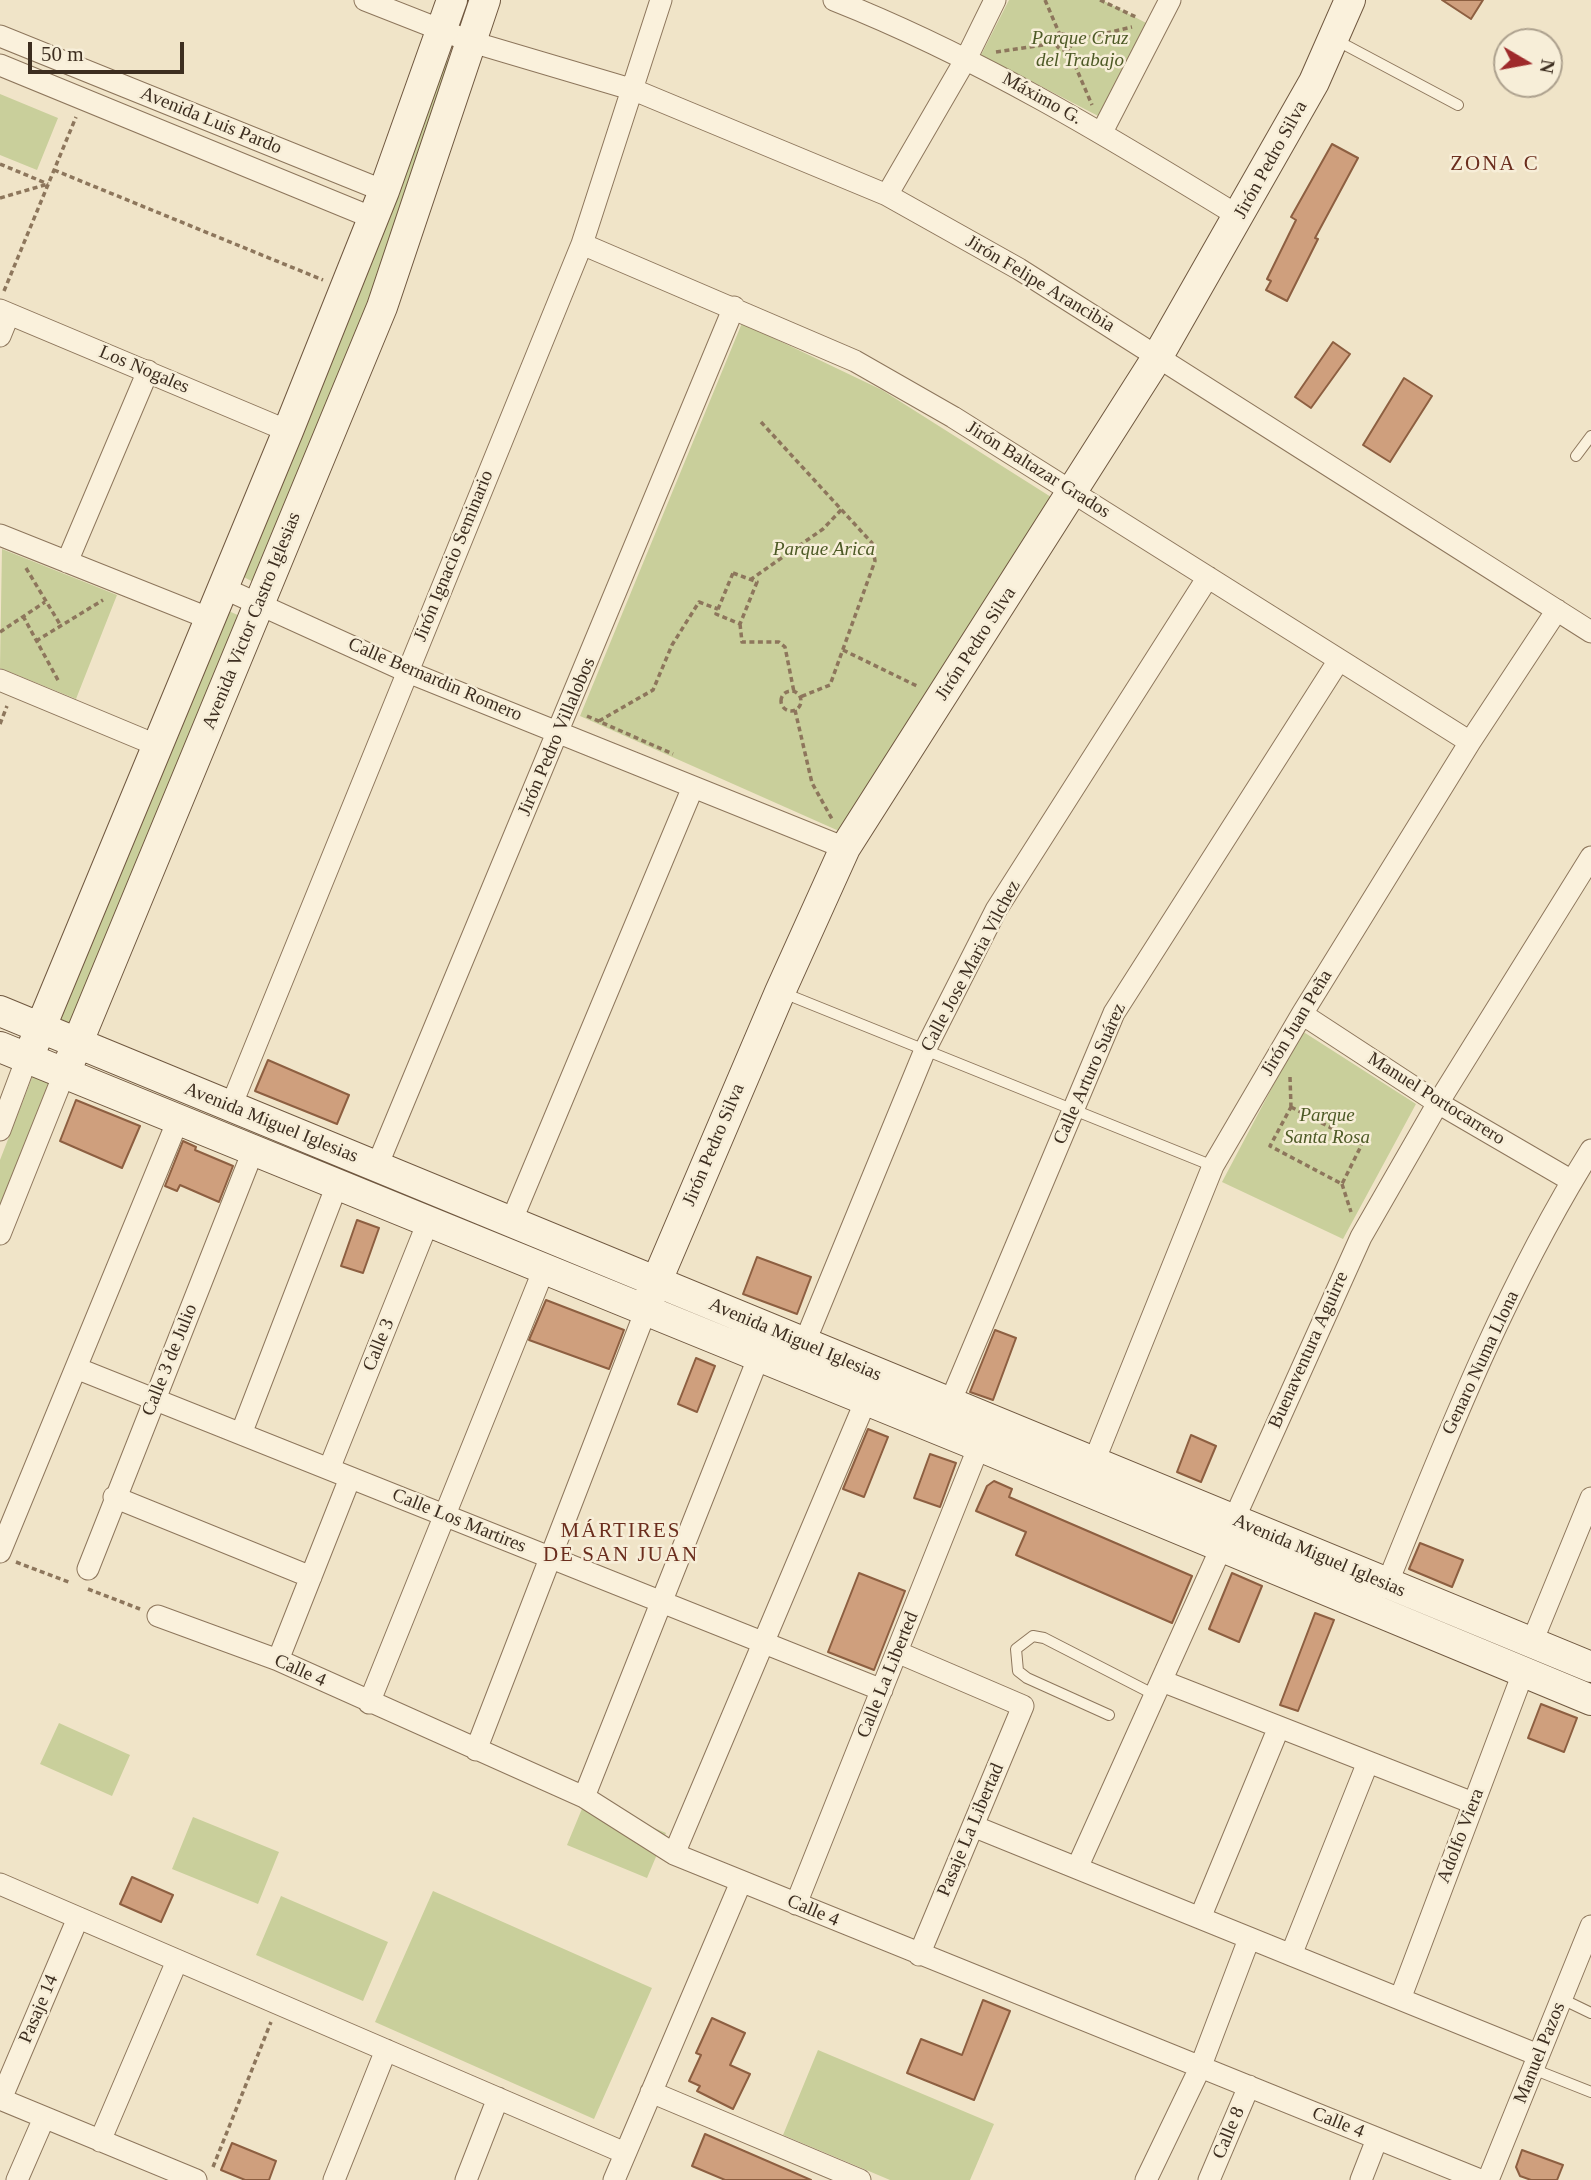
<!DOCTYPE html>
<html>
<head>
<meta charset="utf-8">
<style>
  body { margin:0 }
  #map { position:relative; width:1591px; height:2180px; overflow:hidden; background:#f0e4c8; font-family:"Times New Roman",serif }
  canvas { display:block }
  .north { position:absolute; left:1493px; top:28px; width:70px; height:70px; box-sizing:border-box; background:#f7eed8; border:2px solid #ada18e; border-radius:50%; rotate:100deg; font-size:19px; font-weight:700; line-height:28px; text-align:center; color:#3d2e20 }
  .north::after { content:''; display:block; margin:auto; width:24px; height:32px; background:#9e2a2b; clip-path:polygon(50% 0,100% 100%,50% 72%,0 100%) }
  .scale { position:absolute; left:28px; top:42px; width:156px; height:32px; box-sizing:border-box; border:4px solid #3d2e20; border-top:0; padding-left:9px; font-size:21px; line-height:24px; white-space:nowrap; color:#3d2e20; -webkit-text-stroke:5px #f7eed8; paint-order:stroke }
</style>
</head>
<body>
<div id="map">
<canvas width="1591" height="2180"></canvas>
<div class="north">N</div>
<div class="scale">50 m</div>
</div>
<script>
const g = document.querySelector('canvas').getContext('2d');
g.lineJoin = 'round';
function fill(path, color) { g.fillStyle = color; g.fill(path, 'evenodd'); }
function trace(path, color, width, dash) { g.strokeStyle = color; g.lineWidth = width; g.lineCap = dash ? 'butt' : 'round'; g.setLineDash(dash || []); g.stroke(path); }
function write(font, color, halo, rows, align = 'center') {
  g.font = font + ' "Times New Roman",serif'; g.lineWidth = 5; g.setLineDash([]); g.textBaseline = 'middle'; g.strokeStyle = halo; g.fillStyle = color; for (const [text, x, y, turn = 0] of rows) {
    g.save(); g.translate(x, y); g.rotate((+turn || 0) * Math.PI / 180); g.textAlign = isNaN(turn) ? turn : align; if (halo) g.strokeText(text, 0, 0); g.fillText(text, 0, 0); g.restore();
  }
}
const green = new Path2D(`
  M1009,0H1102L1150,25L1102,118L981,55Z
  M441,58L460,65L370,312L257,584L240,575L357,300Z
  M0,94L58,118L37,170L0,155Z
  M742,323L882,390L1051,497L839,831L580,716Z
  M2,549L117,595L76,699L0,668Z
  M222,608L242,617L75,1025L55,1017Z
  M1302,1031L1416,1104L1343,1239L1222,1182Z
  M35,1070L52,1077L0,1210V1160Z
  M59,1723L130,1755L112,1796L40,1764Z
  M586,1799L666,1833L647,1878L567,1845Z
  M193,1817L279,1852L258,1904L172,1869Z
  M433,1891L652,1988L594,2119L375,2022Z
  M281,1896L388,1942L363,2001L256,1955Z
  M818,2050L994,2124L970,2180H890L783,2135Z`);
const building = new Path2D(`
  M1442,0H1483L1471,19Z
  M1332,144L1358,158L1315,238L1318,239L1287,301L1266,290L1271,281L1267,279L1296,220L1291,217Z
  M1333,342L1350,354L1311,408L1295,397Z
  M1404,378L1432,396L1390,462L1363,445Z
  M268,1060L349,1095L337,1124L255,1091Z
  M76,1100L140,1126L122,1168L60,1141Z
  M183,1141L196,1147L195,1150L233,1166L219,1202L180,1185L177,1191L165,1186Z
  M357,1220L379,1228L363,1273L341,1266Z
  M757,1257L811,1277L797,1314L743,1294Z
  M546,1300L624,1330L609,1369L529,1340Z
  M995,1330L1016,1338L993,1400L970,1392Z
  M696,1358L715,1366L697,1412L678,1404Z
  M868,1429L888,1437L864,1497L843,1489Z
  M1191,1435L1216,1446L1201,1482L1177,1472Z
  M930,1454L956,1463L940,1507L914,1498Z
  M994,1481L1012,1489L1009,1497L1192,1576L1172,1623L1016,1555L1026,1532L976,1511L987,1486Z
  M1420,1543L1463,1560L1452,1587L1409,1569Z
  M859,1573L905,1591L874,1670L828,1652Z
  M1232,1573L1262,1586L1239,1642L1209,1629Z
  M1315,1613L1334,1620L1298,1711L1280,1705Z
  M1541,1704L1577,1718L1564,1752L1528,1738Z
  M132,1877L173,1895L161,1922L120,1904Z
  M983,2000L1010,2011L974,2100L907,2073L921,2039L962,2055Z
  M712,2018L745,2033L730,2065L750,2074L733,2109L697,2091L700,2086L689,2081L701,2055L696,2053Z
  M705,2134L811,2180H725L692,2166Z
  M232,2143L276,2161L269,2180H245L221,2170Z
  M1522,2150L1563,2165L1557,2180H1531L1520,2176L1516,2167Z`);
const path = new Path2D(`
  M1045,0L1060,35
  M1100,0L1138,18
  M1056 42a8 8 0 1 1 16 0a8 8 0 1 1-16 0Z
  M1073,41L1132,27
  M1068,49L1092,105
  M996,52L1056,43
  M0,164L48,184
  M54,170L323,280
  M0,198L48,184
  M4,291L76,117
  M761,422L872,543L875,561L830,685L800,697
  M26,568L61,626
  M733,573L757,582L740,624L716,614Z
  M750,580L823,529L842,509
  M23,616L59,682
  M740,624L742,642H779L785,647L794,692
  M0,632L45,602
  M36,641L103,600
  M843,650L919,687
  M781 701a10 10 0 1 1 20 0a10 10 0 1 1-20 0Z
  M795,710L812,783L832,819
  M587,716L673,754
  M599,721L653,690L672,645L699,602L718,609
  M0,724L7,706
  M1290,1077L1291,1107
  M1291,1107L1362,1144L1342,1184L1270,1146Z
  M1342,1184L1351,1212
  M16,1562L71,1583
  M88,1589L140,1609
  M213,2167L271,2022`);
const lane = new Path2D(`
  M1334,39L1458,105
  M1576,456L1591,436
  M781,992L1213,1166
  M1109,1715L1027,1678L1018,1671L1016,1649L1033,1636L1044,1638L1155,1695
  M1562,1999L1591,2013
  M1533,2069L1591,2092`);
const street = new Path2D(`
  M365,0L472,42L634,90L887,195L1019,269L1591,632
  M834,0C978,57 1108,136 1240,217
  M0,36L384,191
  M0,65L373,218
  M1102,132L1170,0
  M887,195L967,57L995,0
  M582,244L855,361L953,417L1470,742
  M0,310L288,431
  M0,336L9,314
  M0,535L208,618
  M67,562L148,371
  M221,587L408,672L845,848
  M0,680L156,745
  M1302,1014L1438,1103L1572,1181
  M231,1106L582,244L661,0
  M0,1130L27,1058
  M377,1166L734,307
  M511,1222L693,787
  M0,1234L64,1074
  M804,1344L925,1050L996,910L1208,577
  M76,1368L882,1690
  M949,1405L1114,1013L1339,660
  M241,1434L337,1185
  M1093,1464L1213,1166L1302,1014L1470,742L1557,610
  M329,1469L428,1222
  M114,1497L311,1577
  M0,1552L178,1120
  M88,1569L253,1151
  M1387,1584C1447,1436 1506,1286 1591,1150
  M158,1616L278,1660L584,1797L674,1854L1480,2180
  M1532,1642L1591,1498
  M897,1652L1023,1706L919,1955
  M278,1660L350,1478
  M1162,1681L1473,1803
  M369,1703L544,1269
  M476,1750L646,1310
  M584,1797L759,1356
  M973,1826L1538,2055
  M674,1854L866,1400
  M1077,1868L1361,1237L1438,1103L1591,857
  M0,1884L625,2153
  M796,1904L979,1446
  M1200,1918L1279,1727
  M1291,1955L1368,1762
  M1400,1999L1523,1673
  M651,2092L860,2180
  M0,2099L196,2180
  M1,2099L78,1918
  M100,2141L177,1961
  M17,2180L44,2118
  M334,2180L386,2050
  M466,2180L498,2098
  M614,2180L741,1882
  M1146,2180L1200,2068L1249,1939
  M1209,2180L1249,2086
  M1361,2180L1377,2139
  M1488,2180L1591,1926`);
const secondary = new Path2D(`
  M0,1011L1591,1667
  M33,1046L288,431L384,191L452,0
  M0,1047L979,1446L1591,1700
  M70,1061L382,307L485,0
  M649,1299L780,992L845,848L1158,356L1314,82L1350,0`);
const parkNames = [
  ["Parque Cruz",1080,39],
  ["del Trabajo",1080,61],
  ["Parque Arica",824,550],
  ["Parque",1327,1116],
  ["Santa Rosa",1327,1138]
];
const streetNames = [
  ["Máximo G.",1042,99,29],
  ["Avenida Luis Pardo",211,121,22],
  ["Jirón Pedro Silva",1271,160,-61],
  ["Jirón Felipe Arancibia",1040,284,31],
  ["Los Nogales",144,370,23],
  ["Jirón Baltazar Grados",1038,470,32],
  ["Jirón Ignacio Seminario",454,556,-68],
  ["Avenida Victor Castro Iglesias",252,621,-68],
  ["Jirón Pedro Silva",976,644,-57],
  ["Calle Bernardin Romero",435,680,23],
  ["Jirón Pedro Villalobos",557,737,-67],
  ["Calle Jose Maria Vilchez",971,966,-62],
  ["Jirón Juan Peña",1297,1023,-59],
  ["Calle Arturo Suárez",1090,1074,-66],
  ["Manuel Portocarrero",1436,1099,32],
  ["Avenida Miguel Iglesias",271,1123,22],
  ["Jirón Pedro Silva",714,1145,-67],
  ["Avenida Miguel Iglesias",795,1340,23],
  ["Calle 3",379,1345,-68],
  ["Buenaventura Aguirre",1309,1350,-66],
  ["Calle 3 de Julio",170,1360,-68],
  ["Genaro Numa Llona",1481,1363,-65],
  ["Calle Los Martires",459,1521,22],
  ["Avenida Miguel Iglesias",1319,1556,23],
  ["Calle 4",300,1671,24],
  ["Calle La Liberted",888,1675,-68],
  ["Pasaje La Libertad",971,1830,-67],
  ["Adolfo Viera",1461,1836,-69],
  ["Calle 4",813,1911,23],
  ["Pasaje 14",39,2009,-67],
  ["Manuel Pazos",1540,2053,-68],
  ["Calle 4",1338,2123,22],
  ["Calle 8",1229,2133,-67]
];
const neighbourhoodNames = [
  ["ZONA C",1495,164],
  ["MÁRTIRES",621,1531],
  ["DE SAN JUAN",621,1555]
];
fill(green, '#c9cf9b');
fill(building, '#cf9f7d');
trace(building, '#8d5f41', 2);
trace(lane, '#8d765c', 12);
trace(street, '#8d765c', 23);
trace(secondary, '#6f573f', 32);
trace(path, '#8d765c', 3.5, [5, 3.5]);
trace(lane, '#faf1dc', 10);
trace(street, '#faf1dc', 21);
trace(secondary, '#faf1dc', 30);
write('italic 19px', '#4d5a26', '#f7eed8', parkNames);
write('19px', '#3d2e20', '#f7eed8', streetNames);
g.letterSpacing = '2px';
write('21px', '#6b2e1e', '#f7eed8', neighbourhoodNames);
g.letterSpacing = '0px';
</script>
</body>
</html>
